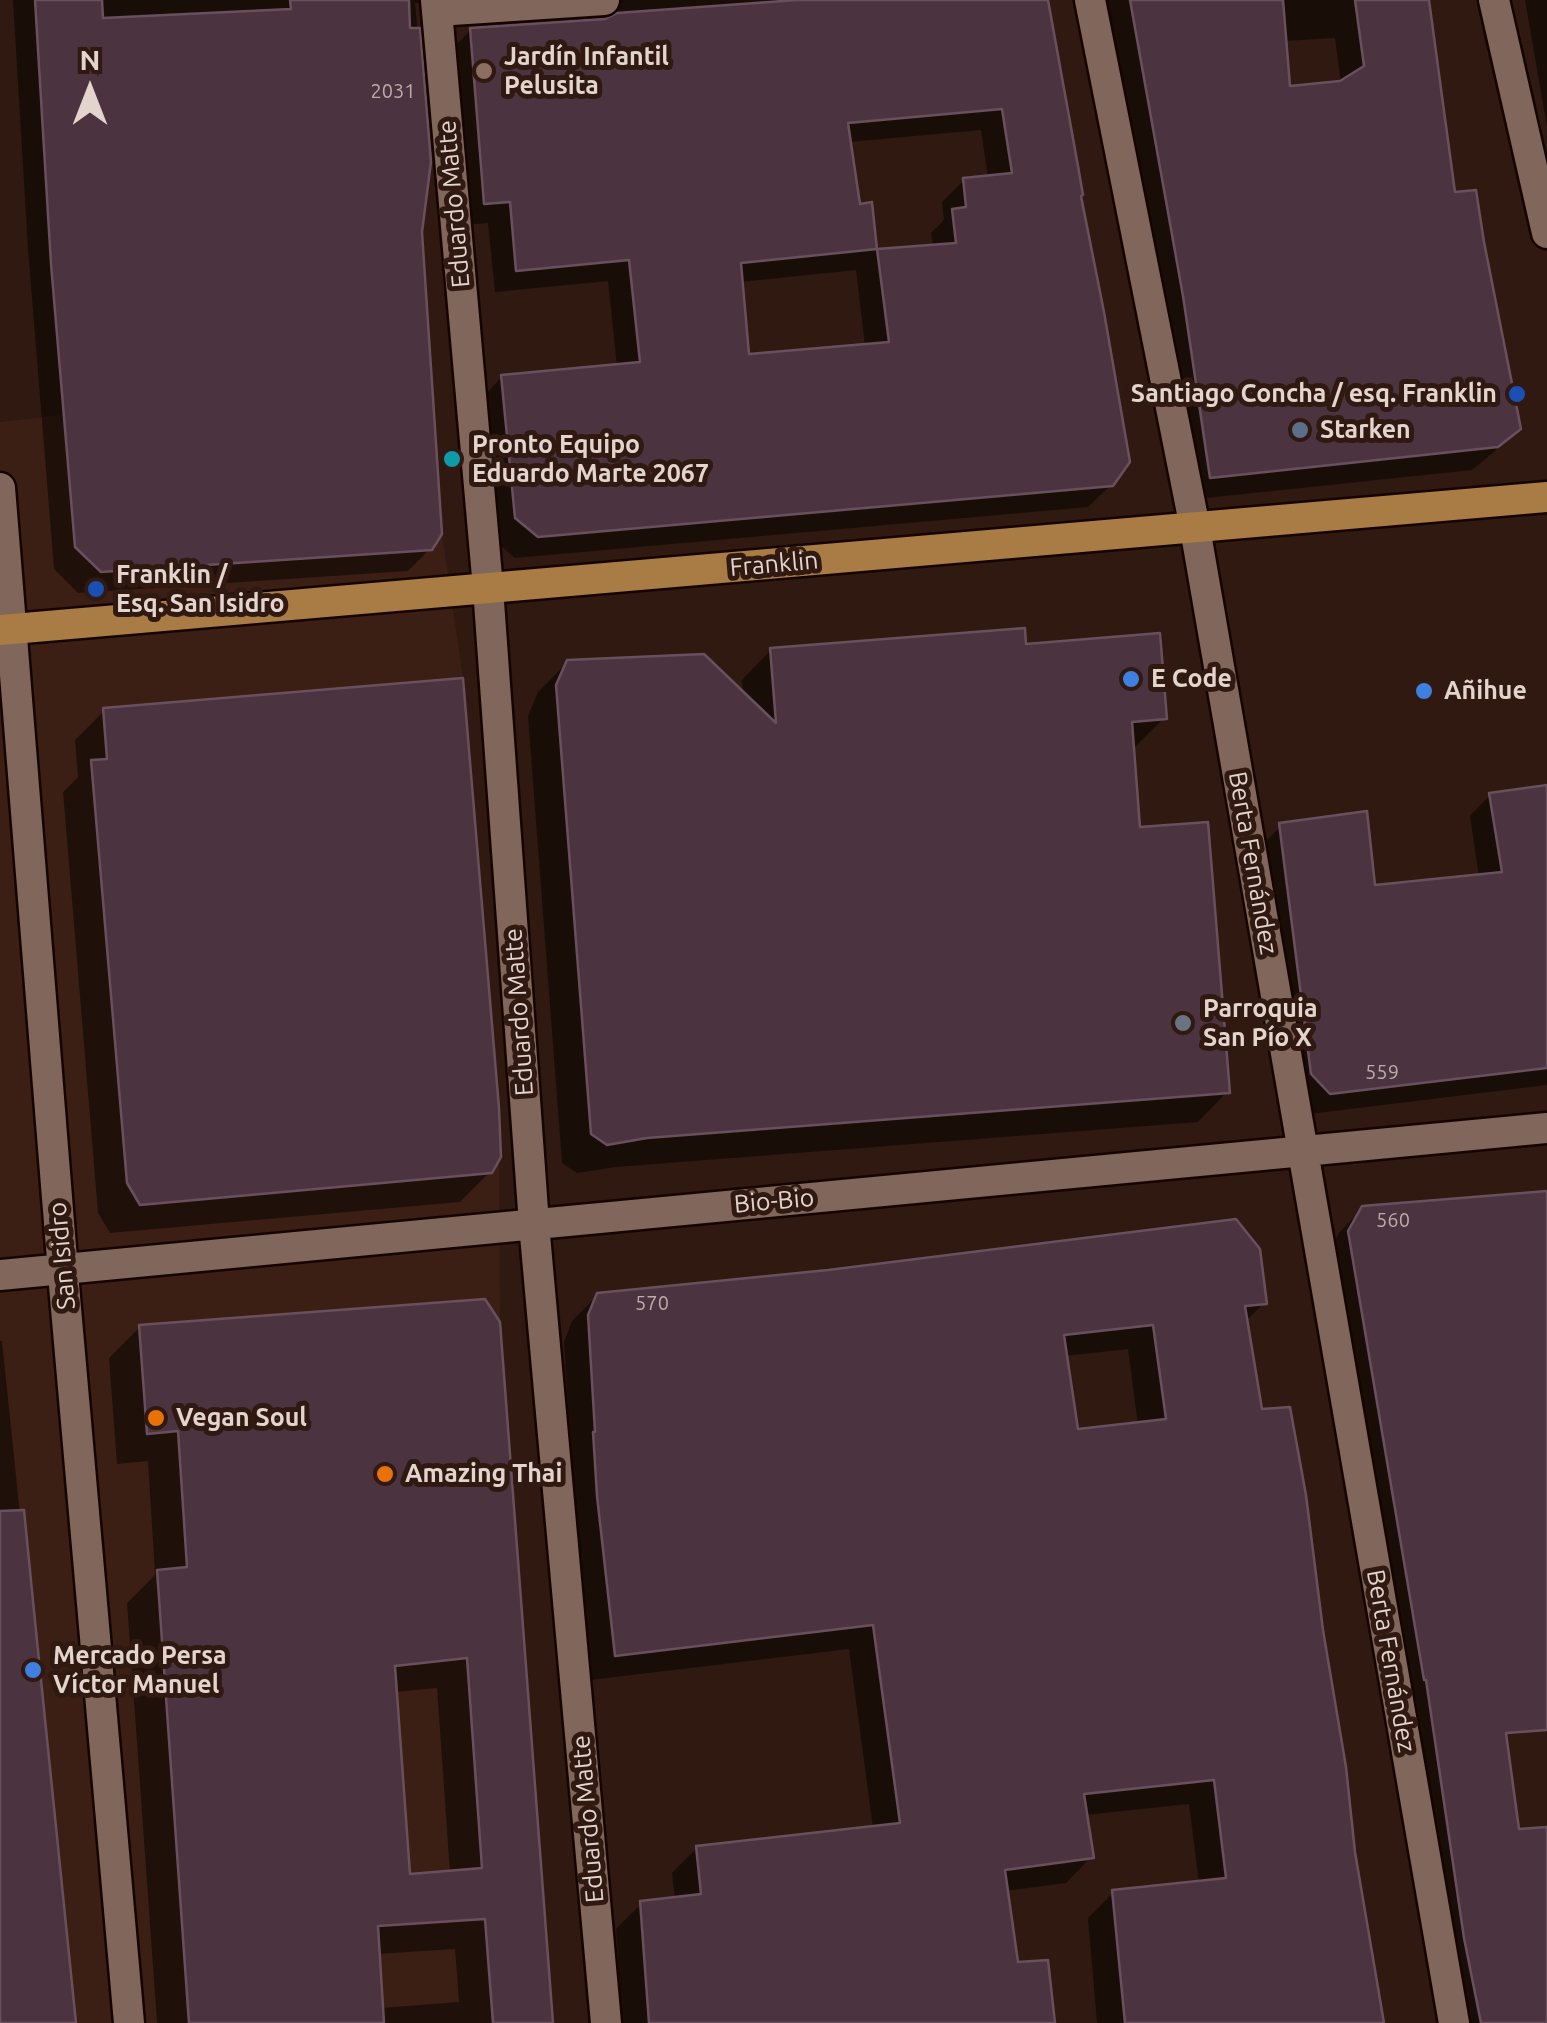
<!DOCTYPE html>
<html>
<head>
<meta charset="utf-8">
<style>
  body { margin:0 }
  #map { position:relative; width:1547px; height:2023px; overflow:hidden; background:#2f1910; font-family:Ubuntu,sans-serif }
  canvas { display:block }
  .north { position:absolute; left:40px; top:40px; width:100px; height:100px; -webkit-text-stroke:8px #2f1910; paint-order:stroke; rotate:0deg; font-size:28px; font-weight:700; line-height:40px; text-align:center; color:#e3d4cd }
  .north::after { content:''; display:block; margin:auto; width:35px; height:45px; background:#e3d4cd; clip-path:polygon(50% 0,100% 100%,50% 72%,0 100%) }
</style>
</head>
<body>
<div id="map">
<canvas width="1547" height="2023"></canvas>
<div class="north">N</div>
</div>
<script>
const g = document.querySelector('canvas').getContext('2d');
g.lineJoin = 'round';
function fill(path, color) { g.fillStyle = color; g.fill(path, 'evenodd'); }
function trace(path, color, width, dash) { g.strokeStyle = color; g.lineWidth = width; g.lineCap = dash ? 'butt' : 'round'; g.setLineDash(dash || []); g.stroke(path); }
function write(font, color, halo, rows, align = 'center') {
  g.font = font + ' Ubuntu,sans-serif'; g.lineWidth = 10; g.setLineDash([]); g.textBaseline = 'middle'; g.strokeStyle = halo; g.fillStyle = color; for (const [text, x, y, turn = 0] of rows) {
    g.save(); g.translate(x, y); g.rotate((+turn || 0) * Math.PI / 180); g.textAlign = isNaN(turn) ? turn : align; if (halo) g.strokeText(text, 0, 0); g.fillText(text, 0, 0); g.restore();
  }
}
const built = new Path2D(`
  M430,375L442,534L463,678L499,1114L500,1322L553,2023H0V422L62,415V396Z`);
const shadow = new Path2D(`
  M13,0H1045L1111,485L1088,507L515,558L494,540L480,399L502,377L617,367L608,281L495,292L488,223L463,225L449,52L471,30L601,21L599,13L415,3L429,161L419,232L430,549L408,571L78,593L54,569L28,249ZM981,130L988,178L964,180L942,202L944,220L931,233L933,247L875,251L870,205L858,207L849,142ZM856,270L865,346L747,357L740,282Z
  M1103,0H1426L1452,194L1518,428L1494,452L1472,470L1187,500ZM1335,38L1341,84L1288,89L1284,41Z
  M1525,0H1547V127Z
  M1024,647L1164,718L1135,747L1131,748L1138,830L1227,1092L1198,1122L616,1167L577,1173L562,1163L528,716L538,692L568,662L743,695L742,680L771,650Z
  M104,711L490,1172L460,1202L110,1233L98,1213L63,792L78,777L75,740Z
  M1547,787V1085L1309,1114L1260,847L1281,826L1373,887L1479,877L1470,816L1490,795Z
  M1547,1193V1688L1496,1693L1516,1832L1547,1829V2023H1453L1326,1257L1339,1233L1363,1208Z
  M598,1295L1264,1303L1245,1322L1260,1412L1363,1922L1382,2023H1097L1088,1918L1113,1893L1199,1883L1189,1804L1085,1815L1091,1857L1066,1883L1005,1891L1016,1965L1051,2023H622L616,1929L642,1903L675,1900L672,1873L697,1848L873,1828L849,1649L590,1680L570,1490L568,1460L571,1457L564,1342L572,1321ZM1128,1349L1138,1425L1076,1431L1064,1356Z
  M484,1301L550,2023H157L127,1603L155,1575L148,1461L117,1464L109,1358L140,1327ZM437,1688L450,1873L407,1876L395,1692ZM455,1949L459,2002L381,2008L377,1954Z
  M0,1341H2L73,2023H0Z`);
const building = new Path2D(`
  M35,0H102L103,18L291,9L290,0H409L410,28H420L431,162L422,232L442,534L432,550L101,572L75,547L51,264Z
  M797,0H1048L1078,166L1083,195L1081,196L1104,312L1130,462L1113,486L538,537L515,518L501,375L640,362L629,260L516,271L510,202L484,204L470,28L605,19L617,13ZM1002,109L1012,173L963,178L966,207L952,209L956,243L877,249L872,202L860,204L848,123ZM877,249L889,342L749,354L741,263Z
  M1130,0H1283L1290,86L1340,81L1364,66L1355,0H1429L1455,192L1476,190L1484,242L1521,429L1498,447L1210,478L1183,296Z
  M1025,628L1026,644L1160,633L1167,719L1132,722L1140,827L1208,822L1230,1093L647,1138L607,1145L591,1134L556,685L567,660L704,654L776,723L770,648Z
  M463,678L499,1108L501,1157L492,1173L140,1205L127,1183L91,760L107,759L103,708Z
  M1547,785V1068L1330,1094L1311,1074L1279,823L1367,811L1375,885L1502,872L1489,793Z
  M1547,1191V1730L1506,1733L1519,1829L1547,1827V2023H1481L1464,1938L1426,1680H1424L1348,1231L1362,1206Z
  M1236,1219L1260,1249L1267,1304L1245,1306L1262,1409L1290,1407L1306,1495L1323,1630L1346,1767L1355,1852L1384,2023H1125L1112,1890L1226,1878L1214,1780L1084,1794L1094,1858L1005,1870L1018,1962L1048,1960L1055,2023H649L640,1901L701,1894L696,1846L900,1823L873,1625L615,1656L597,1496L593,1432H595L588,1315L597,1293L828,1270ZM1153,1325L1166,1419L1078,1429L1064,1335Z
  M485,1299L500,1322L553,2023H493L485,1919L378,1926L384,2023H189L157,1570L187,1567L178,1431L147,1434L139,1325ZM467,1658L482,1868L410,1874L395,1666Z
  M24,1510L35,1621L76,2023H0V1511Z`);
const minor = new Path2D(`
  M436,0L488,588L534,1224L606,2023
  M1090,0L1195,528L1454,2023
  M1494,0L1547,233
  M437,11L604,0
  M0,488L65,1297L129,2023
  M0,1275L1547,1128`);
const major = new Path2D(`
  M0,630L1547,497`);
const markers = [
  [484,71,10,"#8d6e63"],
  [1517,394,10,"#1a4fb4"],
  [1300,430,10,"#5c6f8a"],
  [452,459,10,"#0f9aa8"],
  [96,589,10,"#1a4fb4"],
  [1131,679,10,"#3f7fe0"],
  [1424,691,10,"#3f7fe0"],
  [1183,1023,10,"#6b7280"],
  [156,1418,10,"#e8710a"],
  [385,1474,10,"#e8710a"],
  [33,1670,10,"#3f7fe0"]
];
const numberNames = [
  ["2031",393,91],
  ["559",1382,1072],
  ["560",1393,1220],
  ["570",652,1303]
];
const poiNames = [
  ["Jardín Infantil",504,57],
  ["Pelusita",504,86],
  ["Santiago Concha / esq. Franklin",1497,394,"right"],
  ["Starken",1320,430],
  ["Pronto Equipo",472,445],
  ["Eduardo Marte 2067",472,474],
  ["Franklin /",116,575],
  ["Esq. San Isidro",116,604],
  ["E Code",1151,679],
  ["Añihue",1444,691],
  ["Parroquia",1203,1009],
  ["San Pío X",1203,1038],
  ["Vegan Soul",176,1418],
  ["Amazing Thai",405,1474],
  ["Mercado Persa",53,1656],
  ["Víctor Manuel",53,1685]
];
const streetNames = [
  ["Eduardo Matte",454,204,-95],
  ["Franklin",774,564,-5],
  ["Berta Fernández",1253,863,80],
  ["Eduardo Matte",519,1012,-94],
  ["Bio-Bio",774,1201,-5],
  ["San Isidro",62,1256,-95],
  ["Berta Fernández",1391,1661,80],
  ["Eduardo Matte",588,1819,-95]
];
fill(built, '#3c1f14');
fill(shadow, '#0007');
fill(building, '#4b333f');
trace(building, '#69505c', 2.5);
trace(minor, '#160400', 35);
trace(major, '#160400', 35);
trace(minor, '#81665b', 30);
trace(major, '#a97c45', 30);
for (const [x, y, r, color] of markers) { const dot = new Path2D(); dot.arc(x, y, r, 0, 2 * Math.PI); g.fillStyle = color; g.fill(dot); trace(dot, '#2f1910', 4); }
write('20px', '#bdacaa', null, numberNames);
write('bold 25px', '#e3d4cd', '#2f1910', poiNames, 'left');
write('25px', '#e3d4cd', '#2f1910', streetNames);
</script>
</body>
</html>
